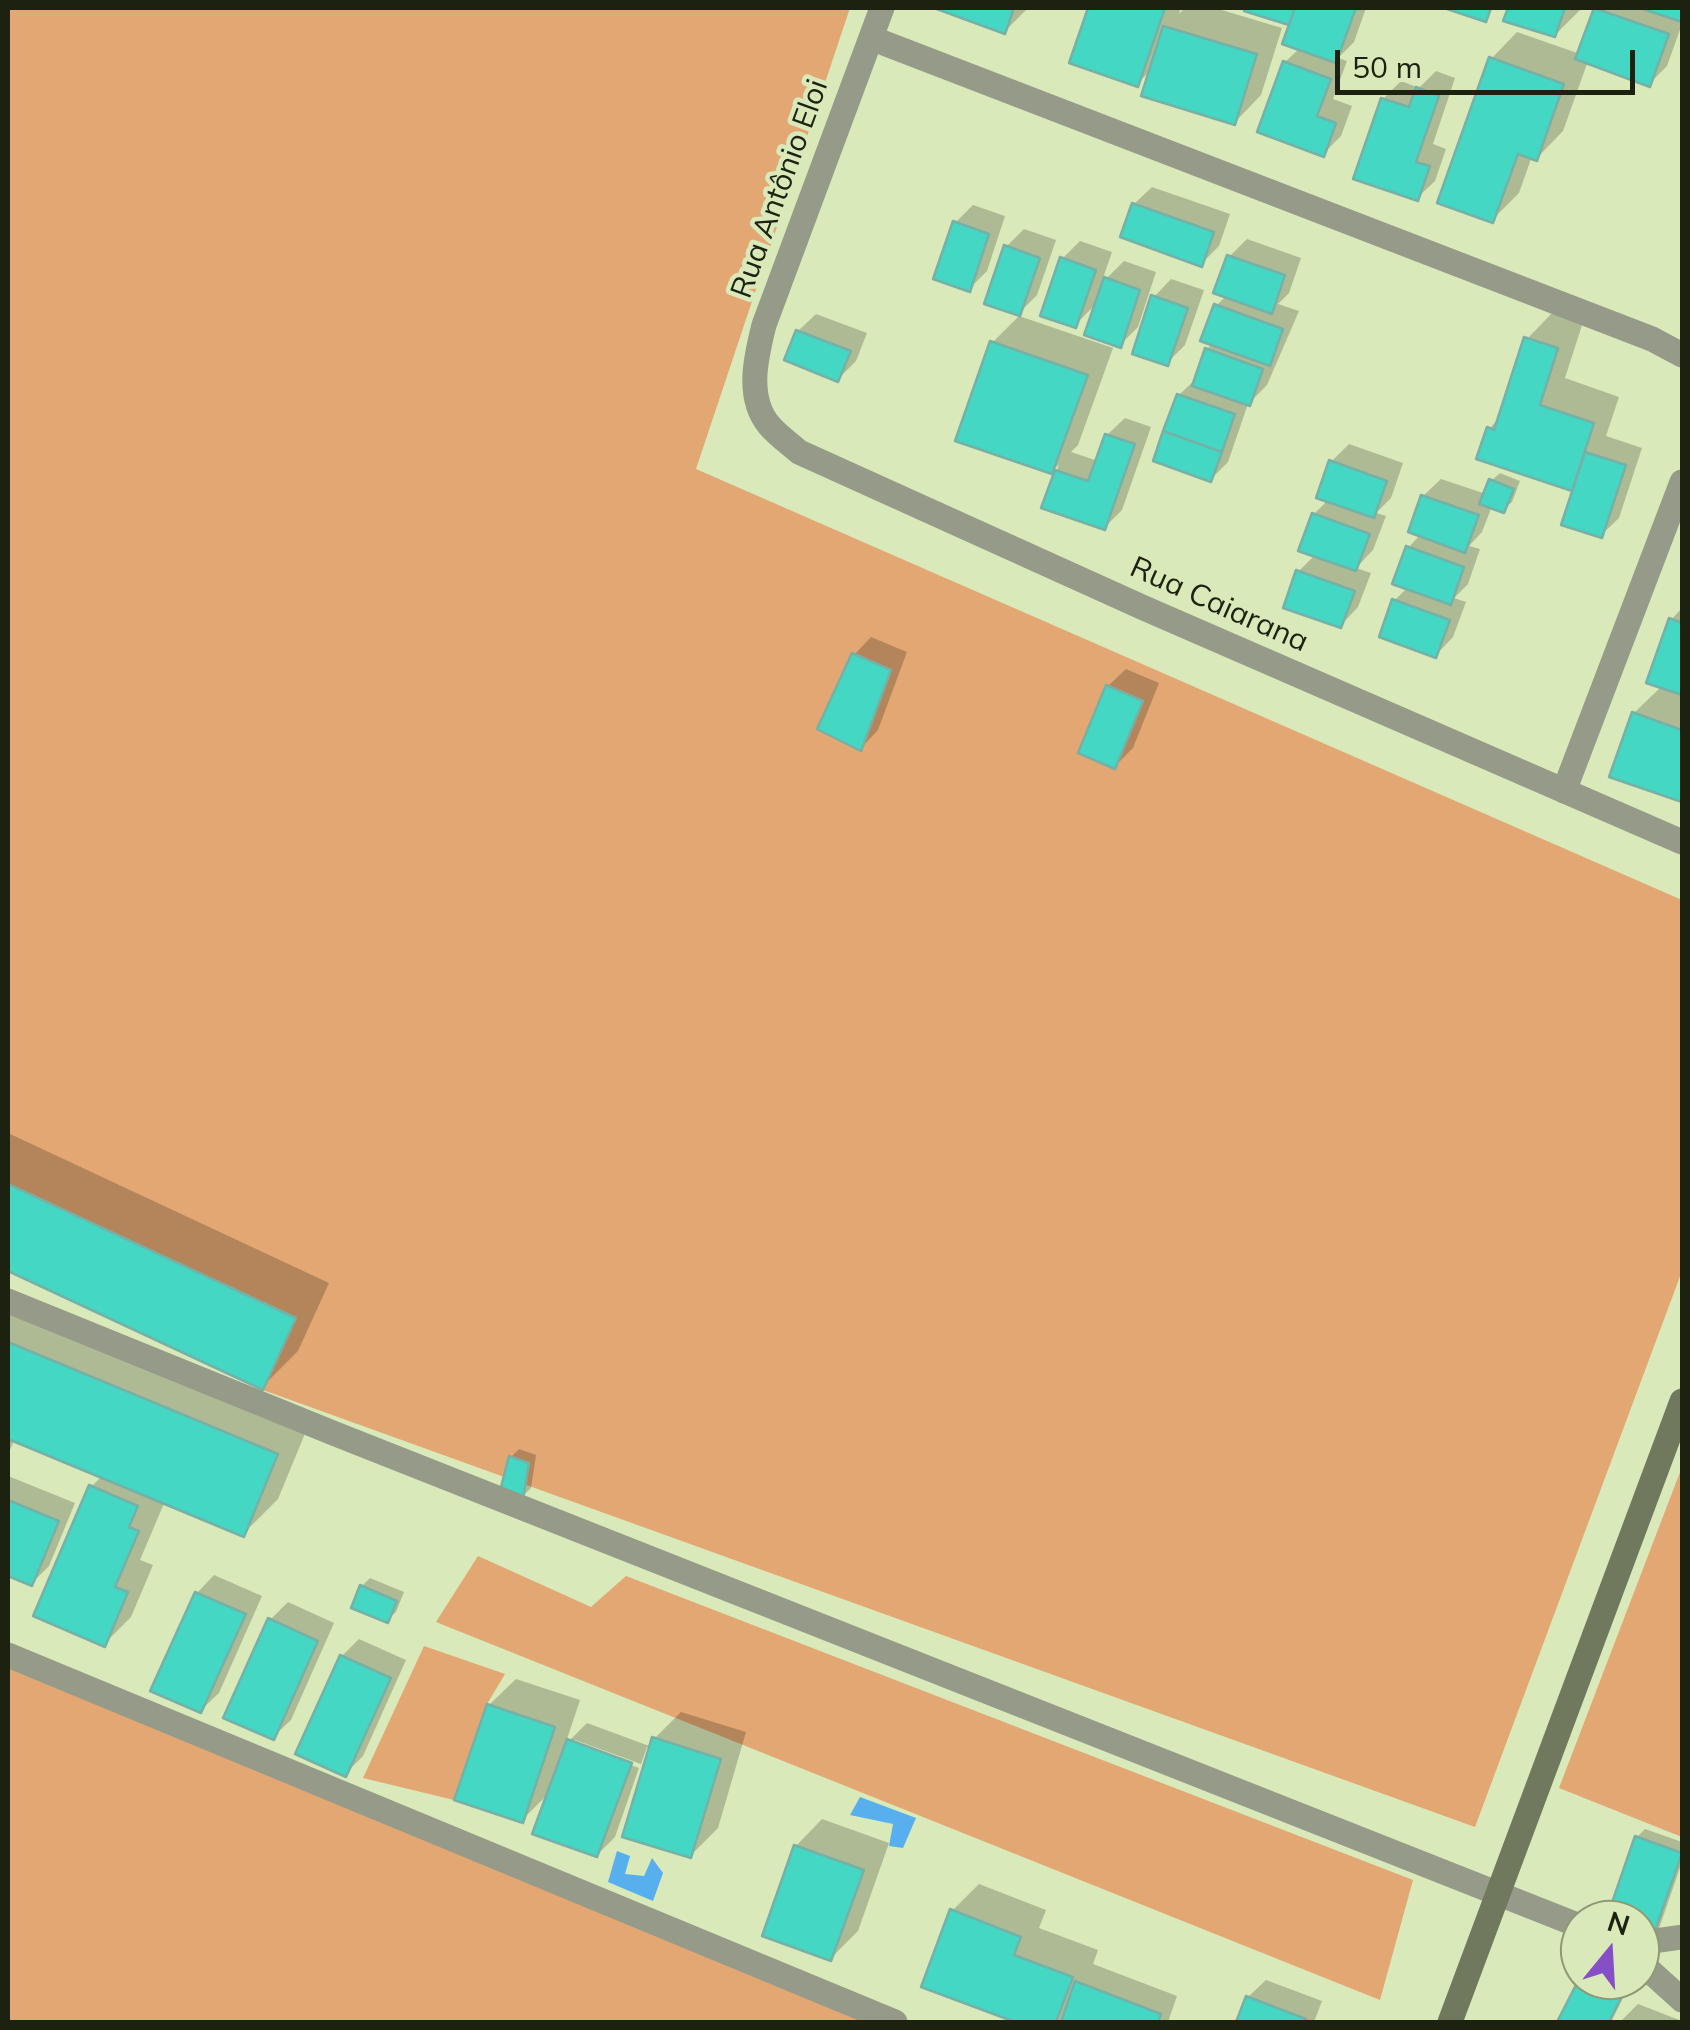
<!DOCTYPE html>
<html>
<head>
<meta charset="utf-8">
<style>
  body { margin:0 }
  #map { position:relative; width:1690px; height:2030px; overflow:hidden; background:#d9e9b9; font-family:Mulish,sans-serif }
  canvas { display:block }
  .frame { position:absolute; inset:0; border:10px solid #1d2210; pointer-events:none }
  .north { position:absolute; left:1560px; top:1900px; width:100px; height:100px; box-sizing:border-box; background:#d9e9b9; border:2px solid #8e9975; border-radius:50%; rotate:18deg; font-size:28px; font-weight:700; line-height:40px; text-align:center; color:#1d2210 }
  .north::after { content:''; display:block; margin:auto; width:35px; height:45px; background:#874fc6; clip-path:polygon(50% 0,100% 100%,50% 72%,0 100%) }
  .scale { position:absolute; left:1335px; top:50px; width:300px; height:45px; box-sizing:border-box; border:5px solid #1d2210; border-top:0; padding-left:12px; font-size:30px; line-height:35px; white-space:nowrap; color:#1d2210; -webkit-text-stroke:8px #d9e9b9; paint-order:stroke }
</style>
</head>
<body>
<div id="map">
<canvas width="1690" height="2030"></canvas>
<div class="frame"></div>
<div class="north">N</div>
<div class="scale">50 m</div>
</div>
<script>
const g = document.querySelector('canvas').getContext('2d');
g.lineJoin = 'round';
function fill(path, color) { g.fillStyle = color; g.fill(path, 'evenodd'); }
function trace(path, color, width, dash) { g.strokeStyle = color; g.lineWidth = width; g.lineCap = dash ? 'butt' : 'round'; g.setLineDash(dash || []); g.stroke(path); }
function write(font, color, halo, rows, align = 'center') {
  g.font = font + ' Mulish,sans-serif'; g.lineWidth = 9; g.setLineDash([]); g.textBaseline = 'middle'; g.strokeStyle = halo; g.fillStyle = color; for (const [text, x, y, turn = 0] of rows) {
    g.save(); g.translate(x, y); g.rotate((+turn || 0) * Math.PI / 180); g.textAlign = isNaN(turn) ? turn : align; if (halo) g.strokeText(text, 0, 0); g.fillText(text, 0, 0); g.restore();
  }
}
const green = new Path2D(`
  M8,8H850L696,469L1682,900V1271L1475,1827L263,1390L295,1318L8,1184Z
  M1682,1467V1837L1559,1788Z
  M478,1556L591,1607L626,1576L1413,1880L1380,2000L436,1622Z
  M424,1646L505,1674L487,1704L454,1800L363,1778Z
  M8,1664L878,2022H8Z`);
const water = new Path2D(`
  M860,1797L916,1818L903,1848L889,1846L893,1824L850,1815Z
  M617,1851L630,1856L625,1874L644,1876L652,1858L663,1873L653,1901L608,1882Z`);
const shadow = new Path2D(`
  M937,8H1028L1004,32Z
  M1091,8H1181L1179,14L1185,8H1215L1282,28L1261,95L1235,122L1153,68L1137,84L1072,61Z
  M1248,8H1366L1354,42L1338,58L1347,61L1333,99L1352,106L1341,136L1323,154L1285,62L1300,48L1292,24Z
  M1510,8H1582L1555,35L1506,19Z
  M1597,8H1682V24L1667,66L1649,84L1588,61L1563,131L1537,158L1532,156L1519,193L1492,220L1491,59L1517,32L1580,54Z
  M1436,71L1455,78L1433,144L1446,149L1435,181L1417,198L1383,99L1401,81L1419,88Z
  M1152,187L1230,214L1219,246L1201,264L1134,204Z
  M973,205L1005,216L987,271L969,289L955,223Z
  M1024,229L1056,240L1037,295L1019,313L1006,247Z
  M1247,239L1301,258L1289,293L1278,304L1299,311L1267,385L1248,404L1228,462L1211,479L1179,395L1198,377L1207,349L1213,343L1216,306L1227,295L1229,257Z
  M1080,241L1112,252L1101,284L1124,261L1156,272L1138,327L1120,345L1098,302L1075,325L1062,259Z
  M1171,279L1204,290L1185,345L1167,363L1154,297Z
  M1553,312L1583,322L1565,378L1619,397L1606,436L1642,448L1619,518L1601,535L1575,490L1480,458L1489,429L1501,416L1527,339Z
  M816,314L867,333L856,361L838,379L798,331Z
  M1019,316L1113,348L1078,445L1071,452L1098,461L1107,435L1125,418L1151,427L1122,510L1104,528L1044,507L1059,464L1052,472L993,342Z
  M1349,444L1403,463L1391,498L1376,513L1386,516L1373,550L1356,568L1371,573L1358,607L1341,625L1299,571L1316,554L1314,514L1328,500L1331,462Z
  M1500,473L1520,481L1512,502L1503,510L1492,506L1482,532L1469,546L1480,549L1468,584L1454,598L1466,602L1453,637L1436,655L1394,601L1408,587V548L1421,534L1423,496L1441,479L1486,494L1491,481Z
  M1682,608V800L1613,775L1634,713L1662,686L1671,620Z
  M871,637L907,652L878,730L861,748L854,655Z
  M1126,669L1159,683L1133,748L1115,766L1108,686Z
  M8,1133L329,1283L298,1351L263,1386L8,1268Z
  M8,1293L311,1419L278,1499L243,1534L165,1501L140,1560L153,1565L131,1617L104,1644L91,1487L102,1476L15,1439L8,1454Z
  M519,1449L536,1455L531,1488L523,1496L511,1457Z
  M8,1476L75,1503L49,1566L32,1583L8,1573Z
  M214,1575L262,1596L219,1693L201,1710L197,1593Z
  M370,1578L404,1592L396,1612L387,1620L362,1586Z
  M288,1602L334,1623L291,1720L273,1737L270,1620Z
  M359,1639L406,1660L363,1756L345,1774L342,1656Z
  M516,1679L580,1700L565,1745L587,1723L652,1747L654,1739L681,1712L746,1732L718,1828L691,1855L651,1748L647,1747L641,1764L575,1740V1745L639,1768L615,1837L597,1855L550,1792L522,1820L489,1705Z
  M822,1819L889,1843L858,1931L831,1958L796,1846Z
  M1645,1829L1682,1842V1862L1655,1940L1640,1920H1608L1637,1837Z
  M979,1884L1046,1910L1039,1928L1098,1950L1093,1964L1177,1996L1168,2022H1063L1064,2020L1022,2022L924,1985L952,1911Z
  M1266,1980L1322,2001L1314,2022H1239L1248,1997Z
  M1581,1980H1632L1611,2022H1560Z
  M1638,2004L1682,2021V2022H1620Z`);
const building = new Path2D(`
  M934,8H1014L1005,34Z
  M1088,8H1165L1138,87L1069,63Z
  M1245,8H1295L1289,25L1244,11Z
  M1295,8H1356L1336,63L1282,44Z
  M1444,8H1491L1486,22Z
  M1508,8H1565L1555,37L1503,21Z
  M1594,8L1669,34L1650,87L1575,59Z
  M1640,8H1682V22Z
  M1163,26L1257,54L1235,125L1141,96Z
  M1489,57L1564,84L1537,161L1518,154L1493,223L1437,203Z
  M1283,61L1331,79L1317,116L1336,123L1324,157L1257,132Z
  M1416,87L1439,96L1416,162L1430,166L1418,201L1353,179L1381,98L1409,107Z
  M1132,203L1214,232L1202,267L1120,237Z
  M953,221L989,234L970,292L933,279Z
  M1004,245L1040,258L1020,316L984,304Z
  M1227,255L1285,275L1272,314L1213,293Z
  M1060,257L1096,270L1076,328L1040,316Z
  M1104,277L1140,290L1121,348L1084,335Z
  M1151,295L1188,308L1168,366L1132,354Z
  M1214,304L1283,329L1270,366L1200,341Z
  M796,330L851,351L838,382L784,360Z
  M1524,337L1558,348L1540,405L1594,423L1572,491L1476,459L1487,427L1494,430Z
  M990,341L1088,375L1052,474L955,441Z
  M1205,348L1263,369L1250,406L1192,386Z
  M1177,394L1235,414L1222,452L1163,431Z
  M1163,431L1222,452L1211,482L1153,461Z
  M1105,434L1135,444L1105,530L1041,508L1055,470L1088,481Z
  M1585,452L1626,465L1602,538L1561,525Z
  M1329,460L1387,481L1374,518L1316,498Z
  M1489,479L1514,489L1504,513L1479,504Z
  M1421,495L1479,515L1465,553L1408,532Z
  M1312,513L1370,534L1356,571L1298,551Z
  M1406,546L1464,567L1451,605L1392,584Z
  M1296,570L1355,591L1341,628L1283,608Z
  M1392,599L1450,620L1436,658L1379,637Z
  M1669,618L1682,623V695L1646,683Z
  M852,653L891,670L861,751L817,729Z
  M1106,685L1143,701L1115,769L1078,753Z
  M1632,712L1682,730V802L1609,777Z
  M8,1184L296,1318L263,1390L8,1271Z
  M8,1342L278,1454L244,1537L8,1439Z
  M509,1456L529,1463L523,1499L501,1487Z
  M89,1485L138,1506L129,1527L139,1531L115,1587L128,1592L105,1647L33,1616Z
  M8,1500L59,1521L32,1586L8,1576Z
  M360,1585L397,1601L388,1623L351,1608Z
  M195,1592L246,1614L201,1713L150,1691Z
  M268,1618L318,1641L274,1740L223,1718Z
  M340,1655L391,1678L346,1777L295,1754Z
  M487,1704L555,1727L523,1823L454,1800Z
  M652,1737L721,1759L691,1858L622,1837Z
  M567,1739L632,1763L597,1857L532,1834Z
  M1635,1836L1682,1853L1648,1951L1640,1949V1920H1606Z
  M794,1845L864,1870L831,1961L762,1936Z
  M950,1909L1021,1937L1014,1955L1073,1977L1056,2022H1015L921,1987Z
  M1580,1977V1980H1630L1609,2022H1557Z
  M1075,1981L1161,2014L1158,2022H1061Z
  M1246,1996L1306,2019L1304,2022H1236Z`);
const service = new Path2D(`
  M8,1655L895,2022
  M1640,1943L1682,1937
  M1640,1962L1682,2000`);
const minor = new Path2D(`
  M882,8L764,325C756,357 746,397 769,425C777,435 789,443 799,452L1144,608L1682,842
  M871,38L1652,339L1682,355
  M1564,791L1682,482
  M8,1301L333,1433L1580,1926`);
const secondary = new Path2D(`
  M1450,2022L1682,1401`);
const streetNames = [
  ["Rua Antônio Eloi",780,189,-70],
  ["Rua Caiarana",1219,605,24]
];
fill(green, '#e2a772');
fill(water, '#57afee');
fill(shadow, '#0003');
fill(building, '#44d7c4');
trace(building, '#75b1a7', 2.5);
trace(service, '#959b88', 25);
trace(minor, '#959b88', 25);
trace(secondary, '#70795d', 25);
write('30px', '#1d2210', '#d9e9b9', streetNames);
</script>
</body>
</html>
